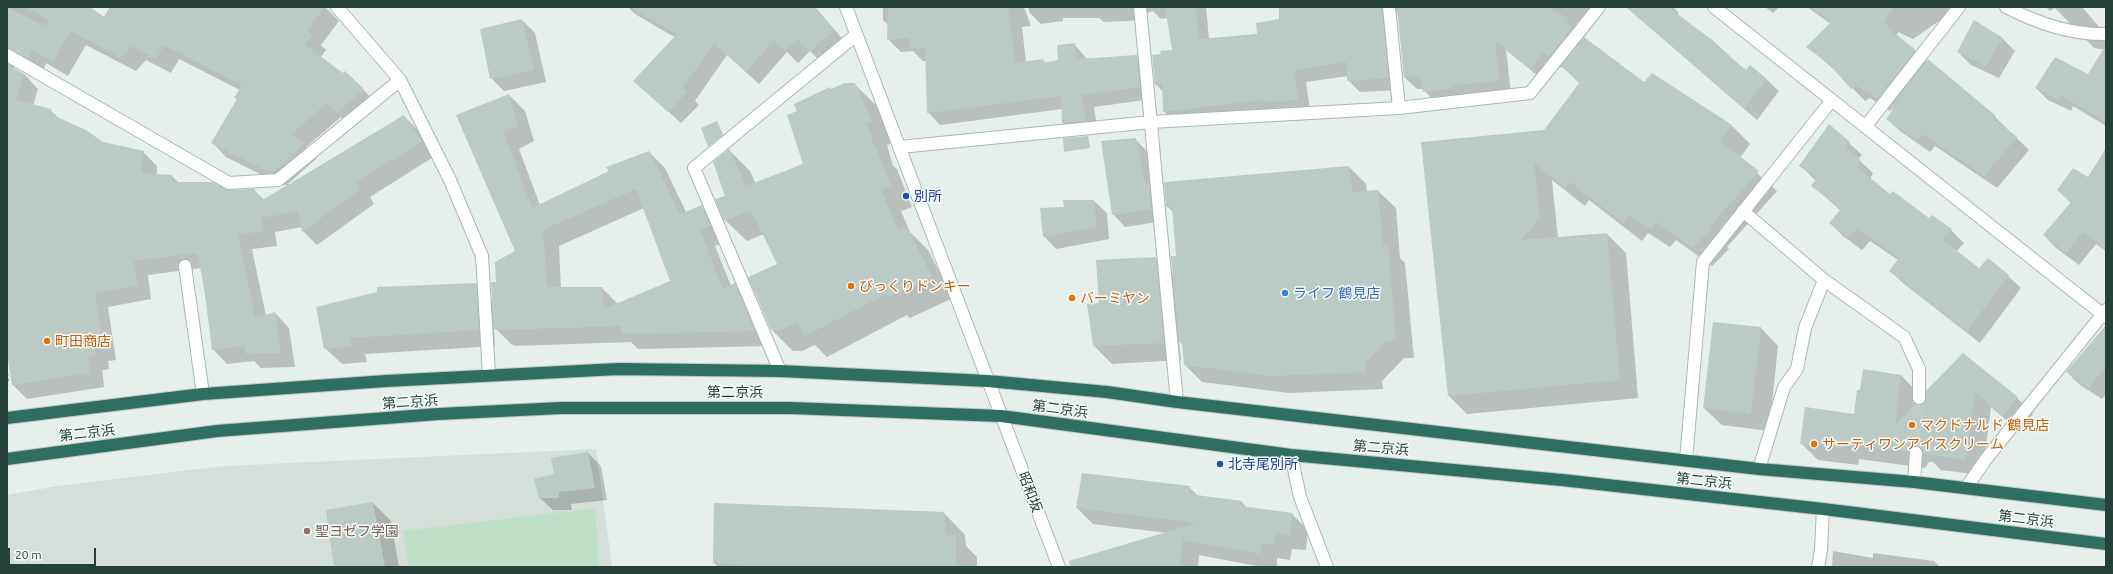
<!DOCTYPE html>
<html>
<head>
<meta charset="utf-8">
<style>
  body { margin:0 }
  #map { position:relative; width:2113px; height:574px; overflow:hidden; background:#e6efeb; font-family:Ubuntu,sans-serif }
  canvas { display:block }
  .frame { position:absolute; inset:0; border:8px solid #24423a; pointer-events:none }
  .scale { position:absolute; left:8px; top:548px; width:88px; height:18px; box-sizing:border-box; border:2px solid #24423a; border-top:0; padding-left:5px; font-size:12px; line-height:14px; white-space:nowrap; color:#24423a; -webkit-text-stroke:3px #f7fbf9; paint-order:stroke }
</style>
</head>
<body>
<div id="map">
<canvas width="2113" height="574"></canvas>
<div class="frame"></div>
<div class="scale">20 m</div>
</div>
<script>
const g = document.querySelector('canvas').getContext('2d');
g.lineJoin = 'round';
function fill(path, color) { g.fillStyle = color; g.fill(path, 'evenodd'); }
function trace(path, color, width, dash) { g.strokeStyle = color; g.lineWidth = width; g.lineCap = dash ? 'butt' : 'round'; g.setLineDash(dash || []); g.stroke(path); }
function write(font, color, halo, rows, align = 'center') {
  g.font = font + ' Ubuntu,"Noto Sans JP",sans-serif'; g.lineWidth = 3; g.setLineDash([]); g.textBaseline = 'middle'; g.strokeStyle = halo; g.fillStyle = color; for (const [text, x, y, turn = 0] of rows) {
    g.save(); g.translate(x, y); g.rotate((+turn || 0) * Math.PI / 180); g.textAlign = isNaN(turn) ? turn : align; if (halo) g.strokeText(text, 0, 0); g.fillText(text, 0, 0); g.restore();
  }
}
const built = new Path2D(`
  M596,449L612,567H7V495L57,486L224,466Z`);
const green = new Path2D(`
  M595,508L599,567H409L403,531Z`);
const shadow = new Path2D(`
  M7,7H89L104,18L111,7H325L339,21L321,45L326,50L320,58L363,89L377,104L352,126L341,117L306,147L317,158L288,184L294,185L404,116L418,130L435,156L370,197L374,204L317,245L303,231L302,227L275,232L277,246L252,249L266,316L275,313L289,328L295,367L261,368L254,361L227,364L213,349L201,268L148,275L151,299L108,307L116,360L108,361L109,369L102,370L104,387L27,399L13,385L7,346ZM86,45L136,71L146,60L171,73L179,59L240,90L238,100L212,142L226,157L282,185H289L264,200L254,190L229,192L179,183L172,176L157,175V166L143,152L103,143L60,119L50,110L33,106L38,89L24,74L14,69V66L18,62L43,72L46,63L68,76Z
  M628,7H815L846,43L823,64L810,51L798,63L787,52L759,84L727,55L695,101L699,105L681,123L635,81L676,38L635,14Z
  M883,7H1024L1031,26L1022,27L1026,62L1043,60L1046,63L1059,61L1074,44L1087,59L1137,56L1149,69L1152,99L1094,107L1098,133L1076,135L1063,123L1062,109L940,125L928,112L927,61H923L913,51L901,52L888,39L889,26L883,20Z
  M1029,7H1206L1209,39L1259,34L1280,20V7H1593L1579,37L1583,41L1644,83L1652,74L1732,126L1750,144L1740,158L1777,191L1727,247L1729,249L1712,266L1676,240L1670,247L1648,233L1642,241L1589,200L1585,206L1552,180L1558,238L1607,234L1626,253L1638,398L1467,414L1448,395L1545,131L1580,84L1563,67L1562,68L1556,64L1543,80L1506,50L1511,93L1436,103L1423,89H1417L1404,77L1398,12L1393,20L1400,90L1360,92L1348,80V76L1306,82L1310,111L1176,124L1164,111L1163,92L1156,84L1162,55L1173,51L1168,18L1161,19L1153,11L1147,13L1145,20L1104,22L1099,18H1063V21L1041,24L1029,12Z
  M1626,7H1673L1679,13L1677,15L1712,40L1746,71L1766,79L1779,91L1757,120Z
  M1765,7H1779L1773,13Z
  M1807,7H1955L1952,12L1913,39L1898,32L1897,35L1927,62L1995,117L2029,150L1997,188L1935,146L1930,152L1900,131L1887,119L1894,110L1892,109L1890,111L1870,98L1865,101L1839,74L1808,47L1831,24Z
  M2046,7H2082L2106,35V50L2094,48L2055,8L2050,11Z
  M522,20L535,33L546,82L504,91L491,78Z
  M2002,38L2015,51L1999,78L1971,65L1958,52Z
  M2106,70V126L2073,106L2071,111L2048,100L2036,88Z
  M854,84L876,105L892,143L887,145L893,166L897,169L912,207L901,211L910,232L928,250L953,298L910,318L907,315L827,357L815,345L802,351H793L772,330L779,265L764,234L747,241L725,220L729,150L750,171L756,184L804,165L798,112L831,90Z
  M509,95L525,111L534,141L519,149L540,205L649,152L665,168L686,212L701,206L717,222L726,242L715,246L731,286L735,285L750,301L770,346L638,349L631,342L515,346L511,344L494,327L495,346L365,354L367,362L342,364L325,348L476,284L493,302L497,283L516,252L457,116ZM644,208L672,281L618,304L602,288H561L559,246Z
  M1135,139L1148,152L1164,221L1125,227L1113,214Z
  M1849,143L1862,155L1858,159L1873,173L1870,179L1891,196L1929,219L1932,216L1951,230L1964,243L1956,252L1979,270L2008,276L2021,288L1980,343L1903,283L1890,271L1898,260L1870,241L1862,250L1843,236L1830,223L1841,211L1813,186L1816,181L1801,166Z
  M2106,150V251L2096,244L2079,265L2056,248L2044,235L2072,204L2058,190L2088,179Z
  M1349,167L1366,184L1367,192L1378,191L1396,208L1400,258L1405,263L1414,358H1404L1382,381L1383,389L1289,393L1202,382L1185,365L1183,345L1179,341L1181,360L1112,364L1094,346L1101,304L1155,258L1174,276L1177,256L1174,213L1167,206Z
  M1094,201L1107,213L1109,239L1056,249L1044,236L1065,208Z
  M1761,328L1778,346L1769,431L1722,425L1704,408Z
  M2106,348V394L2102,399L2080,385L2067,372Z
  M1963,354L2017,398L2033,414L2019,431L1991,407L1982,475L1941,470L1933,462H1929L1925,468L1859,459L1858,465L1818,460L1801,443L1855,415L1901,375L1917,392L1915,405L1920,407L1926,403Z
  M588,453L601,466L607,500L571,504L572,510H553L540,498L555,474Z
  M1189,487L1198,496L1241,501L1247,508L1292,514L1308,530L1306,550L1292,549L1290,560L1277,558V567H1262L1199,555L1198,567H1092L1167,533L1093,524L1077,508Z
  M373,503L391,521L399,567H335Z
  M944,513L965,535L966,546L977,557V567H718L714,563Z
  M1833,551L1873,558V553L1934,561L1940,567H1832Z`);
const building = new Path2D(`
  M7,7L45,26L49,20L25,7H90L104,17L110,7H324L307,31L313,35L305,45L343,73L345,71L364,89L337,113L326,104L291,134L304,143L274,171H267L211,143L237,99L234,98L242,85L164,45L156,59L131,46L121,58L71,31L53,62L31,50L29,59L7,48Z
  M630,7H814L834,30L810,52L798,39L785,51L774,40L746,72L714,43L683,87L687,92L668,112L633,81L677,34Z
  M888,7H1008L1015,63L1043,59V63L1058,60L1057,45L1075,43L1077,59L1137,55L1140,87L1082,95L1086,121L1062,123L1061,96L927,113L925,48L910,49L909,38L887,40Z
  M1165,7H1196L1199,39L1257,34L1256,23L1279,19V7H1382L1389,78L1347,81V62L1294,70L1298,100L1261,102V100L1163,112L1162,84L1155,85L1152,55L1161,54L1160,51L1172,50Z
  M1397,7H1550L1570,20L1567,24L1572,28L1549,57L1544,52L1530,69L1495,40L1500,81L1453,85L1454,88L1423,92L1420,76L1404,77Z
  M1627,7H1668L1712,40L1711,42L1746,70L1750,65L1767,79L1744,109Z
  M1811,7H1894L1884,22L1894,31L1892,32L1916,50L1877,99L1857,86L1851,89L1830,65L1806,47L1831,22Z
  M522,19L534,70L490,79L480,29Z
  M1974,20L2003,38L1986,66L1957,52Z
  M1584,37L1644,82L1652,73L1732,125L1720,141L1759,171L1709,228L1711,229L1693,248L1657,222L1651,229L1629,215L1623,223L1570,182L1565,188L1534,163L1540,218L1521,240L1607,233L1620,380L1448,396L1421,142L1544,130L1580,82L1561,66Z
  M2106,45V122L2061,95L2058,99L2035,88L2055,57L2088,74Z
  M1928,59L1996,116L1994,119L2017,137L1984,176L1922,134L1917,141L1886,119L1893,110L1890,108Z
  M7,64L24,74L16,100L51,109L53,115L86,130L103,142L144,151L141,173L172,175V182H213L229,190L254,189L262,200L289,184H293L291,183L404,115L422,141L356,183L360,189L302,232L298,211L261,218L263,231L238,235L252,302L254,318L275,312L281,353L246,354L244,346L212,350L204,286L197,253L134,261L138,285L95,293L103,346L95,347V355L88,356L90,373L12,385L7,354Z
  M845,83H855L872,122L866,123L872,137L873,147H876L891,186L881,190L898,230L907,227L932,277L888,298L886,294L805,336L797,323L781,330H771L748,277L777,264L751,210L724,221L715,199L725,196L713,162L729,149L746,186L803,164L787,115L797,111L794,104L830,87L831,89Z
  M509,94L518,125L504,133L532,208L609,171L606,167L649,151L680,214L702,205L710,226L700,230L723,289L735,283L755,331L621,334V326L498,330V328L494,329L491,282H496L495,262L515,251L456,115ZM636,189L670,281L604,309L602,287H547L543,230Z
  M717,121L723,135L708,147L701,128Z
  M1829,124L1850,142L1845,147L1861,160L1857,167L1890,194L1893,191L1929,218L1932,215L1952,229L1943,240L1979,268L1988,258L2009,275L1967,331L1889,271L1899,258L1857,229L1849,238L1829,223L1841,209L1811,186L1817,178L1799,166Z
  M1088,136L1090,148L1064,152L1063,138Z
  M1136,138L1145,183H1149L1151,209L1112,215L1101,141Z
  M2106,148V249L2083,232L2066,253L2043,235L2071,202L2057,190L2073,168L2088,177Z
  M1349,166L1352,192L1378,190L1383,245H1388L1396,341H1386L1365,363L1366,372L1270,376L1184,365L1182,342H1179L1171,256H1176L1172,206L1166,207L1164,182Z
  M1063,200H1094L1097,227L1043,237L1040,208L1064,207Z
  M1156,257L1164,343L1093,346L1087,304L1099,303L1096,260Z
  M476,283L479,330L350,338L352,346L324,349L316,307L377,292V287Z
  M1713,322L1761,327L1751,414L1703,408Z
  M2106,325V366L2089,388L2066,372Z
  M1963,353L2018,397L2003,416L1975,392L1966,460L1923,454V449L1917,446H1912L1909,452L1843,443L1842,449L1800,444L1805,407L1854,414L1857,390H1860L1863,369L1901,375L1895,425L1915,404L1919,405L1925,402L1926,391Z
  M588,452L595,488L559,492V498H539L534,479L554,474L551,458Z
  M1082,473L1190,486L1189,494L1241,501L1240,506L1293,513L1290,535L1276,533L1274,544L1261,543L1260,554L1183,540L1180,567H1070L1069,561L1197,523L1076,508Z
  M373,502L385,567H334L326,510Z
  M714,503L944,512L946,535H956V567H767L713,563Z`);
const minorTunnel = new Path2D(`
  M1916,453L1919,398`);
const path = new Path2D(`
  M7,374L8,380L11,379`);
const minor = new Path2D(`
  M337,7L400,80L450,180L482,256L489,375
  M846,7L1059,567
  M1140,7L1177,402
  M1389,7L1399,108
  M1714,7L2106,317
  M2006,7C2037,23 2071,35 2106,34
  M7,55L229,183L278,180L400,80
  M1865,127L1959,7
  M900,147L1151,122L1399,108L1530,93L1599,7
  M1743,211L1824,280L1805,328L1797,369L1784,387L1759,469
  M185,266L203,394
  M1824,280L1904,337L1919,369V398
  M780,371L694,168L856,35
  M1291,455L1300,497L1327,567
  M1686,460L1703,262L1832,100
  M1914,482L1916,453
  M1966,488L1986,459L2106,310
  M1818,567L1821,550L1823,509`);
const highway = new Path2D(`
  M7,418L203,394L386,381L618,369L780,371L988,381L1107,392L1177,402L1759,469L1914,482L2106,505
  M7,459L217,431L438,414L561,408H790L1001,416L1291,455L1562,480L1823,509L2106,544`);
const markers = [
  [906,196,4,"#1a4fb4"],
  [851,286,4,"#e8710a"],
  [1285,293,4,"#3f7fe0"],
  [1072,298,4,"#e8710a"],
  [47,341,4,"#e8710a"],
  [1912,425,4,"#e8710a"],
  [1814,444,4,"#e8710a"],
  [1220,464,4,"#1a4fb4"],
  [307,531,4,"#8d6e63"]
];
const transitNames = [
  ["別所",914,196],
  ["北寺尾別所",1228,464]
];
const foodNames = [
  ["びっくりドンキー",859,286],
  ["バーミヤン",1080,298],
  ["町田商店",55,341],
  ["マクドナルド 鶴見店",1920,425],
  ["サーティワンアイスクリーム",1822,444]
];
const shopNames = [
  ["ライフ 鶴見店",1293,293]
];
const streetNames = [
  ["第二京浜",735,392],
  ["第二京浜",410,402,-4],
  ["第二京浜",1060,409,8],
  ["第二京浜",87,433,-7],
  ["第二京浜",1381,448,5],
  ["第二京浜",1704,481,6],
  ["昭和坂",1030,492,69],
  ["第二京浜",2026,519,7]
];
const educationNames = [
  ["聖ヨゼフ学園",315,531]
];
fill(built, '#d4dfda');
fill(green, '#bfe0c8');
fill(shadow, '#0003');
fill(building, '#bbcac4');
trace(minorTunnel, '#bfccc8', 12, [12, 6]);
trace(minor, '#a8b8b2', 14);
trace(highway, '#c2cac8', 14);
trace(path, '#86b3a5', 2.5, [2, 3]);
trace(minor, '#fff', 12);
trace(highway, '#2f6f62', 12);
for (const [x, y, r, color] of markers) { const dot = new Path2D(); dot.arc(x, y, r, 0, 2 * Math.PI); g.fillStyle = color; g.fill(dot); trace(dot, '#f7fbf9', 1.5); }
write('14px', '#164399', '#f7fbf9', transitNames, 'left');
write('14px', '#c56008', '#f7fbf9', foodNames, 'left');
write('14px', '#366cbe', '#f7fbf9', shopNames, 'left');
write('14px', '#24423a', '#f7fbf9', streetNames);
write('14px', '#785e54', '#f7fbf9', educationNames, 'left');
</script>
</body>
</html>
